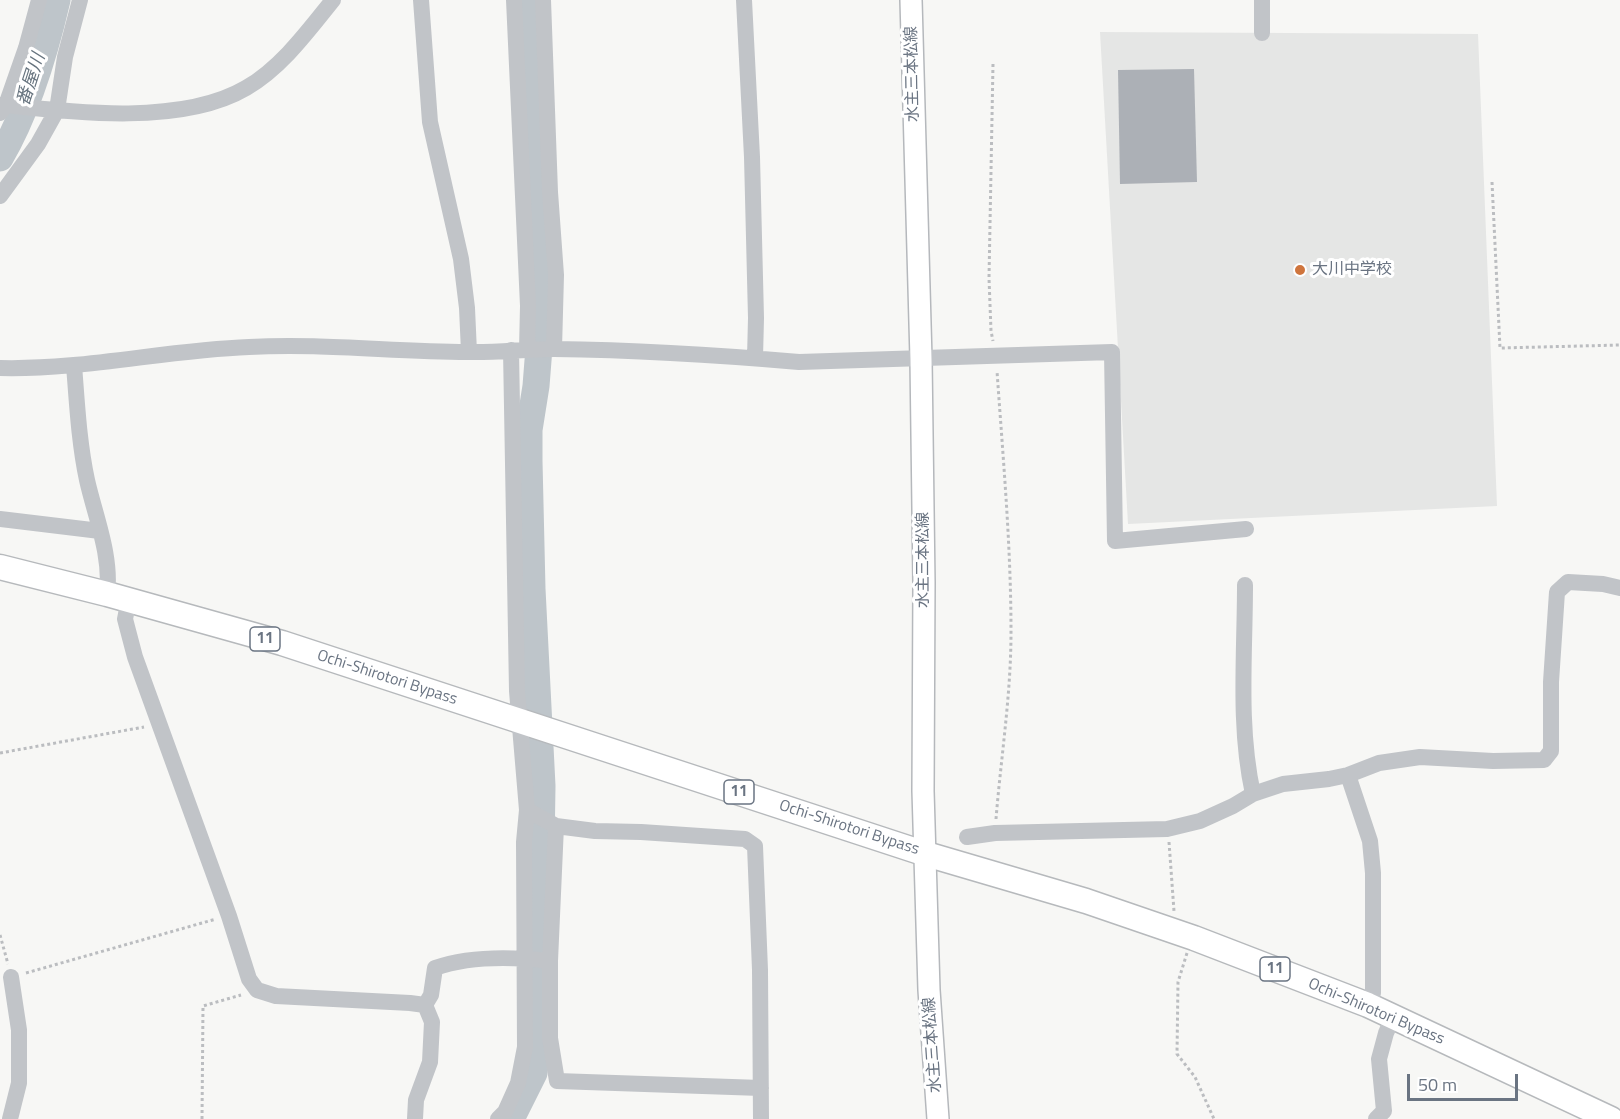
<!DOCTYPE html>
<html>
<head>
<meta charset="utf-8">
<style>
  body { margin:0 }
  #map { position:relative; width:1620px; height:1119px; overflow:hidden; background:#f7f7f5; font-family:"Titillium Web",sans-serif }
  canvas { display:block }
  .scale { position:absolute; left:1407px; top:1074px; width:111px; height:27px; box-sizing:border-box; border:3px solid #6a7482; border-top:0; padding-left:8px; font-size:18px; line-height:21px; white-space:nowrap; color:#6a7482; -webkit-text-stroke:4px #fff; paint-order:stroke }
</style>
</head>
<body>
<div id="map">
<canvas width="1620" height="1119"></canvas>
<div class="scale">50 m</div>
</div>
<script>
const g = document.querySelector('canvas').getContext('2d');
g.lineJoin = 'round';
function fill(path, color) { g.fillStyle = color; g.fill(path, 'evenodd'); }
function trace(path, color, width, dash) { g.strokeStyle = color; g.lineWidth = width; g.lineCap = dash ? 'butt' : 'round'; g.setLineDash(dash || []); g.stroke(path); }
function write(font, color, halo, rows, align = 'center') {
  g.font = font + ' "Titillium Web","Noto Sans JP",sans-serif'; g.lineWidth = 6; g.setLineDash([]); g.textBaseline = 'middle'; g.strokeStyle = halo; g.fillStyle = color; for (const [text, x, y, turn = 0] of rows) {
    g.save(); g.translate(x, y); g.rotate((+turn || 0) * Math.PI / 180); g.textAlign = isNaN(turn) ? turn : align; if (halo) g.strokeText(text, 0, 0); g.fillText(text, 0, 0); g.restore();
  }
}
const built = new Path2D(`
  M1100,32L1478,34L1497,506L1128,524Z`);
const river = new Path2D(`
  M0,158C27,112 45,52 57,0
  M511,1119L534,1073L538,1038L542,786L532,589L529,461V430L536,386L540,335L530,0`);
const building = new Path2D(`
  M1194,69L1197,182L1120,184L1118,70Z`);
const path = new Path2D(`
  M993,64L989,278L991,331L993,341
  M1492,182L1500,348L1620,345
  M0,753L144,727
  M996,819C1001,757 1011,695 1011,632C1011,545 1003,458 997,371
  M1169,842L1174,911
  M0,935L8,964
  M1187,953L1178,982L1177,1054L1195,1077L1214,1119
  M26,973L216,919
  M202,1119L203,1006L241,995`);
const minor = new Path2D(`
  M421,0L430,122L461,259L467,308L469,352
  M514,0L528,306L527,350
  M543,0L550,192L556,275L554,349
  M744,0L752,157L756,318L755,358
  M1262,0V33
  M0,105H6L26,48L39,0
  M0,113L6,105C76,113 183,125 246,88C281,68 308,31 333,0
  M0,196L38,144L57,110L65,57L80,0
  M74,365C77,403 79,443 87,480C95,516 112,556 107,594
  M0,368C84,370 166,350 249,347C322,343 395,352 467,352C496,353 525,349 554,349C635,350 718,355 799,362L1112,352L1115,541L1246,529
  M0,519L100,531
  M1245,585C1245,655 1238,726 1253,794
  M129,599L125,619L135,657L229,916L249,979L257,990L276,996L410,1003L425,1005
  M1348,775L1370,841L1373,873V993L1368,1005
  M527,810L556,826L595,831L641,832L745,839L755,846L760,970L761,1119
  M556,826L550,961V1038L557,1081L761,1088
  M967,837L995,833L1167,829L1200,821L1233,806L1253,794L1283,784L1329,779L1348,775L1379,763L1420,757L1493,761L1544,760L1551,751V682L1557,592L1568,582L1603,584L1620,588
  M10,1119L19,1083V1030L11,977
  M415,1119L416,1100L430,1062L432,1022L425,1005L431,995L435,968C469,956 515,957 550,961
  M498,1119L505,1112L518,1083L525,1047L524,842L527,810L517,691L511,350
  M1376,1119L1384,1111L1379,1059L1386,1033L1393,1017`);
const major = new Path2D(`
  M911,0L921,359L924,583L923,791L929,990L938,1119`);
const highway = new Path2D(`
  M0,567L107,594L282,643L926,854L1086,901L1194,938L1368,1005L1611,1119`);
const markers = [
  [1300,270,6,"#cf753d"]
];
const shields = [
  [265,639,30],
  [739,792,30],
  [1275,969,30]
];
const shieldNames = [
  ["11",265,639],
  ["11",739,792],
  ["11",1275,969]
];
const streetNames = [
  ["水主三本松線",913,74,-91],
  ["水主三本松線",924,560,-90],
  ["Ochi-Shirotori Bypass",387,678,18],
  ["Ochi-Shirotori Bypass",849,828,18],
  ["Ochi-Shirotori Bypass",1376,1012,23],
  ["水主三本松線",933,1045,-94]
];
const poiNames = [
  ["大川中学校",1312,270]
];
const waterNames = [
  ["番屋川",32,80,-72]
];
fill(built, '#e5e6e5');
trace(river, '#bec5ca', 27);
fill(building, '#acb0b6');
trace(major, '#b5b8bc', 24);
trace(highway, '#b6b9bc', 27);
trace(path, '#bbbdc0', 3, [3, 3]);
trace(minor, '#c1c4c8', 16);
trace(major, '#fff', 21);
trace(highway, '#fff', 24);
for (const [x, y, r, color] of markers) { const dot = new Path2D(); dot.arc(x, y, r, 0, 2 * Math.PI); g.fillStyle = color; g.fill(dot); trace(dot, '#fff', 2); }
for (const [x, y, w] of shields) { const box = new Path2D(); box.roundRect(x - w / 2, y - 12, w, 24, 4.5); g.fillStyle = '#fff'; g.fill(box); trace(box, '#6a7482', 1.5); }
write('bold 15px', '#6a7482', null, shieldNames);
write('16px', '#6a7482', '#fff', streetNames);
write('16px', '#6a7482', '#fff', poiNames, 'left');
write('italic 18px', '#66737e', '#fff', waterNames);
</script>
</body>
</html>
